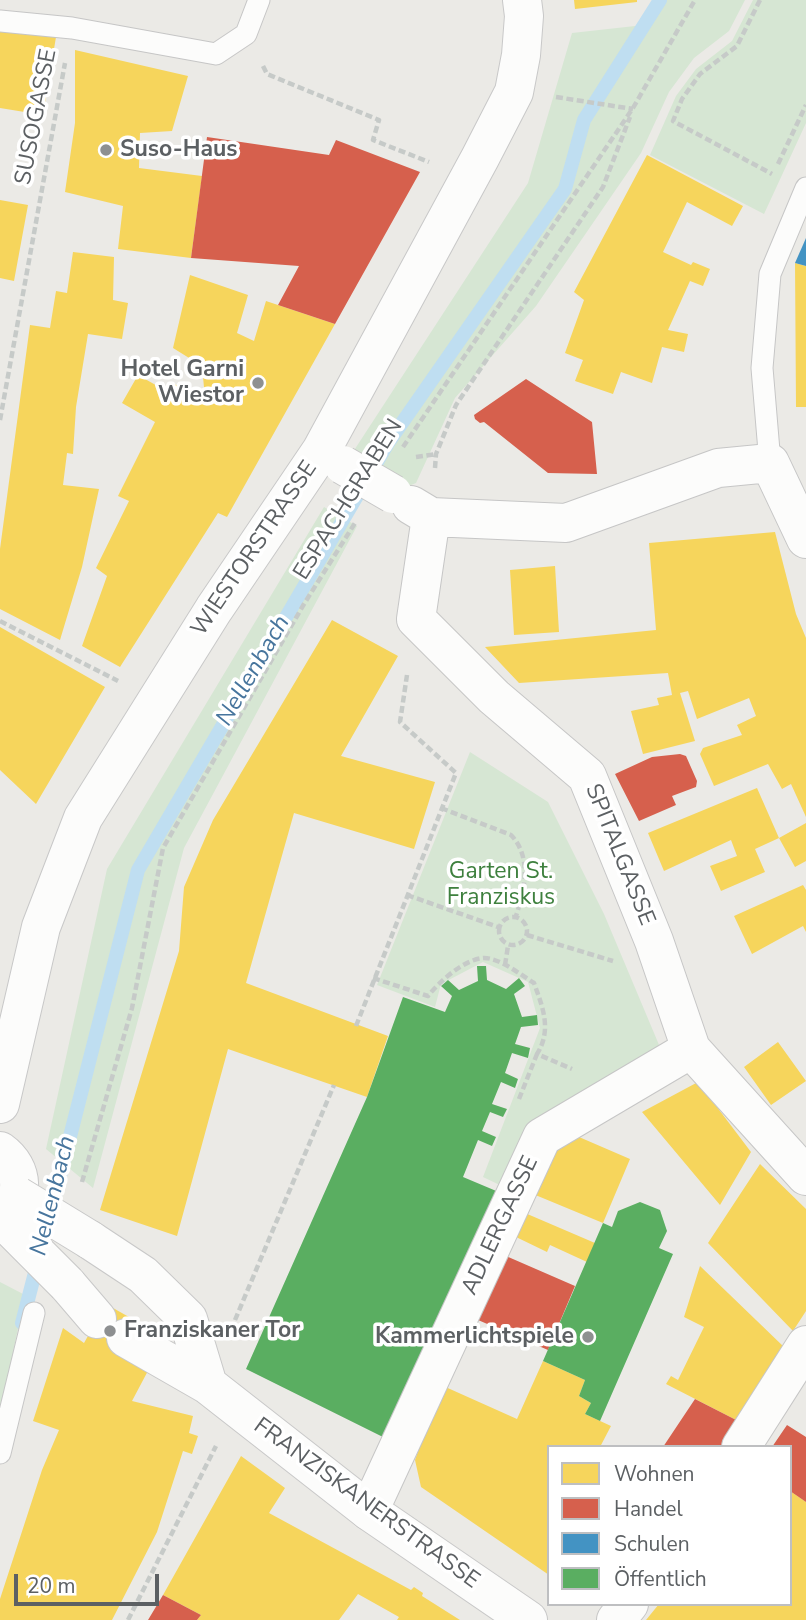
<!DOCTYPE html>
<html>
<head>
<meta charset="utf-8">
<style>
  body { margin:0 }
  #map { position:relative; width:806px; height:1620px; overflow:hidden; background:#ebeae6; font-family:"Nunito Sans",sans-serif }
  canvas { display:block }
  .legend { position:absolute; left:547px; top:1445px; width:245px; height:161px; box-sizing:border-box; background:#fff; border:2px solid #bebfc1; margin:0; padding:9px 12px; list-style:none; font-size:21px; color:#5c6063 }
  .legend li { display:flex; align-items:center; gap:14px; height:35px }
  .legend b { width:35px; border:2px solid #bebfc1 }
  .scale { position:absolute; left:14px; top:1574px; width:145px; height:32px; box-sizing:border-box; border:4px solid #5c6063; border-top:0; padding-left:9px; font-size:21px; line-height:24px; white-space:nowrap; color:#5c6063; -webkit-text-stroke:5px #fff; paint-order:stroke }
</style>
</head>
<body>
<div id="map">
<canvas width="806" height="1620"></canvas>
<ul class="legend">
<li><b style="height:19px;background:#f6d55c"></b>Wohnen</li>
<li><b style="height:19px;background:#d6604d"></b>Handel</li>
<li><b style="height:19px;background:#4393c3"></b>Schulen</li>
<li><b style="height:19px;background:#5aae61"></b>Öffentlich</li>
</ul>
<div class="scale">20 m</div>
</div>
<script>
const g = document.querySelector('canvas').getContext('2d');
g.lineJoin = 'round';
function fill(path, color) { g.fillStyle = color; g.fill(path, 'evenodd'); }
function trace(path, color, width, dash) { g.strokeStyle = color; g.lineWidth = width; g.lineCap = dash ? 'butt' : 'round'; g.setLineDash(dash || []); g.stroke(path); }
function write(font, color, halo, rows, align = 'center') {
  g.font = font + ' "Nunito Sans",sans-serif'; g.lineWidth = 7; g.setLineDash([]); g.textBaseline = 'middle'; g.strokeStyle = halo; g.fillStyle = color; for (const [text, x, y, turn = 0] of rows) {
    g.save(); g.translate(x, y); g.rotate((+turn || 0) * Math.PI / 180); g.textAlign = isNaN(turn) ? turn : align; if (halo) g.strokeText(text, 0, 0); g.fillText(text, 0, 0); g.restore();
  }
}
const green = new Path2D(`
  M656,0H745L729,31L694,58L669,92L641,153L536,306L455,398L416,483L396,491L351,455L528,183L572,33L644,25Z
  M753,0H806V123L764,214L650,155L676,96L696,69L732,41Z
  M324,507L357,526L184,848L93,1188L46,1149L107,869Z
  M470,752L548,802L604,914L662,1052L504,1187L483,1177L540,1028L528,982L483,962L441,984L435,1007L377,985Z
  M0,1282L25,1295L0,1415Z`);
const homes = new Path2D(`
  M574,0H637V2L575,9Z
  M0,28L56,37L43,115L0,108Z
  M75,50L188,76L172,131L140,133L139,168L202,176L191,258L118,249L123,206L65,192L75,123Z
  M647,155L743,206L732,226L687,202L663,252L691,265L693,262L710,269L703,286L690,281L668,330L688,334L684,352L662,347L652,383L621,372L613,394L575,381L583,360L565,353L584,300L574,292Z
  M0,200L28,205L14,281L0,278Z
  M73,252L114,257L113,300L128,303L122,339L88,334L76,407L73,454L67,453L63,485L99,489L82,567L60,640L0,609V549L30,325L50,328L56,291L67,293Z
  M795,263L806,266V407H796Z
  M190,275L248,295L237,333L254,341L266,301L335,324L227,517L218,513L120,667L82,646L107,576L96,568L129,501L118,496L155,422L122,403L138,375L168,392L172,383L205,398L202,366L173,348Z
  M775,532L796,614L806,638V817L791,784L782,789L768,764L714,786L700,754L703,748L742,735L737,725L756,716L749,698L697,719L688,691L680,693L695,741L643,754L631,711L659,705L657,698L672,695L668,673L519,683L485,647L656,630L649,543Z
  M555,566L559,632L514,635L510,570Z
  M332,620L398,656L341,756L435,782L414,849L294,813L246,983L388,1036L367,1097L228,1049L177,1236L100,1210L179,951L184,887L213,820Z
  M0,627L105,687L36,804L0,770Z
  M757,788L779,838L755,849L765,872L721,891L710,866L737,856L731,840L664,871L648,833Z
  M806,823V861L795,867L779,838Z
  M803,885L806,890V932L803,926L752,954L734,916Z
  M778,1042L806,1081L771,1105L744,1067Z
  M698,1082L751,1152L720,1205L642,1112Z
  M579,1137L630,1159L603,1223L533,1194L556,1147Z
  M760,1164L806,1209V1311L793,1331L708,1243Z
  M525,1213L595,1243L587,1262L550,1245L547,1252L516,1237Z
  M700,1266L784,1347L740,1422L666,1384L671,1376L678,1380L704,1327L684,1317Z
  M106,1304L136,1321L117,1355L128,1361L131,1357L150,1367L132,1401L193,1416L189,1433L198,1436L192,1454L183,1451L157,1532L112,1620H0V1599L42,1470L59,1430L33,1421L63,1328L84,1343Z
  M543,1361L585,1380L579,1396L591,1403L585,1414L611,1426L600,1447H549V1575L421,1487L415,1460L441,1385L517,1419Z
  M241,1456L285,1488L269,1513L411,1590L414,1587L423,1593L422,1596L460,1620H397L399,1617L358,1594L339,1620H197L201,1615L163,1595Z
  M790,1491L806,1502V1620H646L659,1604H790Z`);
const shops = new Path2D(`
  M207,137L329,155L336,140L420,172L335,324L278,305L299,266L191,258Z
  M526,379L592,422L597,474L548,473L484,422L480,423L475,419L474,415Z
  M680,754L686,756L697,781L696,787L672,796L676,805L639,821L615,774L652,757Z
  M506,1256L575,1286L548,1350L478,1320Z
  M695,1399L740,1422L724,1447H663Z
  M787,1425L806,1437V1502L790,1491V1447H772Z
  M163,1595L201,1615L197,1620H148Z`);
const schools = new Path2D(`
  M806,238V266L795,263Z`);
const public = new Path2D(`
  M477,966H486L487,980L506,989L519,978L525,986L514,994L522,1017L537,1015L538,1025L521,1027L515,1044L530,1048L528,1058L512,1053L505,1073L518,1079L515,1088L501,1082L492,1104L507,1109L503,1117L490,1112L482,1131L496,1137L492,1146L478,1140L463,1177L501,1193L393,1442L246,1369L367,1097L403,997L445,1012L452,996L441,986L448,980L459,990L478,981Z
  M640,1202L660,1210L667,1231L659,1248L673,1254L600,1421L585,1414L591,1403L579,1396L585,1380L543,1361L603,1223L612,1227L618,1211Z`);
const stream = new Path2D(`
  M50,1215L138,870L388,443L565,189L584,120L660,0
  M22,1323L38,1261`);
const path = new Path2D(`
  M760,0L737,46L700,74L682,99L673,121L772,174
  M263,66L267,74L379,120L373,140L429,162
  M556,97L633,109
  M778,164L806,105
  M0,420L65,63
  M403,447L633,108L695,0
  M416,457L436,454
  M435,468L436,454L456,405L603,187L630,117
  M0,621L118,681
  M441,808L511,835C532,857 525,889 516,916
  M407,895L498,927
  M499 931a14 14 0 1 1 28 0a14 14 0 1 1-28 0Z
  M527,935L613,961
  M505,965L508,946
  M373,978L428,996C439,982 464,959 484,958C500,958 521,975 534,983C543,1008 552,1030 537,1054L572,1069
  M356,1026L456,773L400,722L407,675
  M519,1099L537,1054
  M82,1182L132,1008L163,848L304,604L355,523
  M235,1320L334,1085
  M128,1620L216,1446`);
const lane = new Path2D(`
  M0,21L72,28L216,54L246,34L259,0
  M770,463L762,368L770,274L806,188
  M0,1453L34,1313`);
const street = new Path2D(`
  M411,505L431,517L566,523L718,468L770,463L806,539
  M431,517L416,619L494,697L587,776L654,941L691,1049L806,1176
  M741,1447L806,1345
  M369,1511L542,1137L691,1049
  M616,1620L629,1604`);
const secondary = new Path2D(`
  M0,1104L41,927L83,818L214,609L321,451L480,158L514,92L521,55L524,16L522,0
  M0,1151C25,1169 26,1200 0,1218
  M90,1240L143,1275L188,1319L208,1385
  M67,1284L97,1319
  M126,1338L208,1385L369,1511L528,1620`);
const streetBridge = new Path2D(`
  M343,465L393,494`);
const secondaryBridge = new Path2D(`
  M18,1196L90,1240
  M1,1218L67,1284`);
const markers = [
  [106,150,7,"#8e9091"],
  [258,383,7,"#8e9091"],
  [110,1331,7,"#8e9091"],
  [588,1337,7,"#8e9091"]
];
const streetNames = [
  ["SUSOGASSE",37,117,-79],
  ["ESPACHGRABEN",349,500,-58],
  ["WIESTORSTRASSE",255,549,-56],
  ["SPITALGASSE",619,855,68],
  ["ADLERGASSE",501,1226,-65],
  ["FRANZISKANERSTRASSE",366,1504,36]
];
const poiNames = [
  ["Suso-Haus",120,150],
  ["Hotel Garni",244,370,"right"],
  ["Wiestor",244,396,"right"],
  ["Franziskaner Tor",124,1331],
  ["Kammerlichtspiele",574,1337,"right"]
];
const parkNames = [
  ["Garten St.",501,872],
  ["Franziskus",501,898]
];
const waterNames = [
  ["Nellenbach",254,671,-60],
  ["Nellenbach",54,1196,-76]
];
fill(green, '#d6e6d3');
fill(homes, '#f6d55c');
fill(shops, '#d6604d');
fill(schools, '#4393c3');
fill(public, '#5aae61');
trace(stream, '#bfdef1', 14);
trace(lane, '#c6c6c6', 23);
trace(street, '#c6c6c6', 40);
trace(secondary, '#c8c8c8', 40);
trace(path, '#c6cac8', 4.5, [7, 3.5]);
trace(lane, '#fcfcfb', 21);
trace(street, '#fcfcfb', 38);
trace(secondary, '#fcfcfb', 38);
trace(streetBridge, '#c6c6c6', 40, []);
trace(secondaryBridge, '#c8c8c8', 40, []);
trace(streetBridge, '#fcfcfb', 38);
trace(secondaryBridge, '#fcfcfb', 38);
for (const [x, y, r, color] of markers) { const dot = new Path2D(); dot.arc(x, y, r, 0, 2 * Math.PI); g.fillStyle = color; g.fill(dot); trace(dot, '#fff', 2.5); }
write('23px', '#5c6063', '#fff', streetNames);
write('bold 23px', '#5c6063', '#fff', poiNames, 'left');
write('23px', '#3e803e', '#fff', parkNames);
write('italic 24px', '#47759d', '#fff', waterNames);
</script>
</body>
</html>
